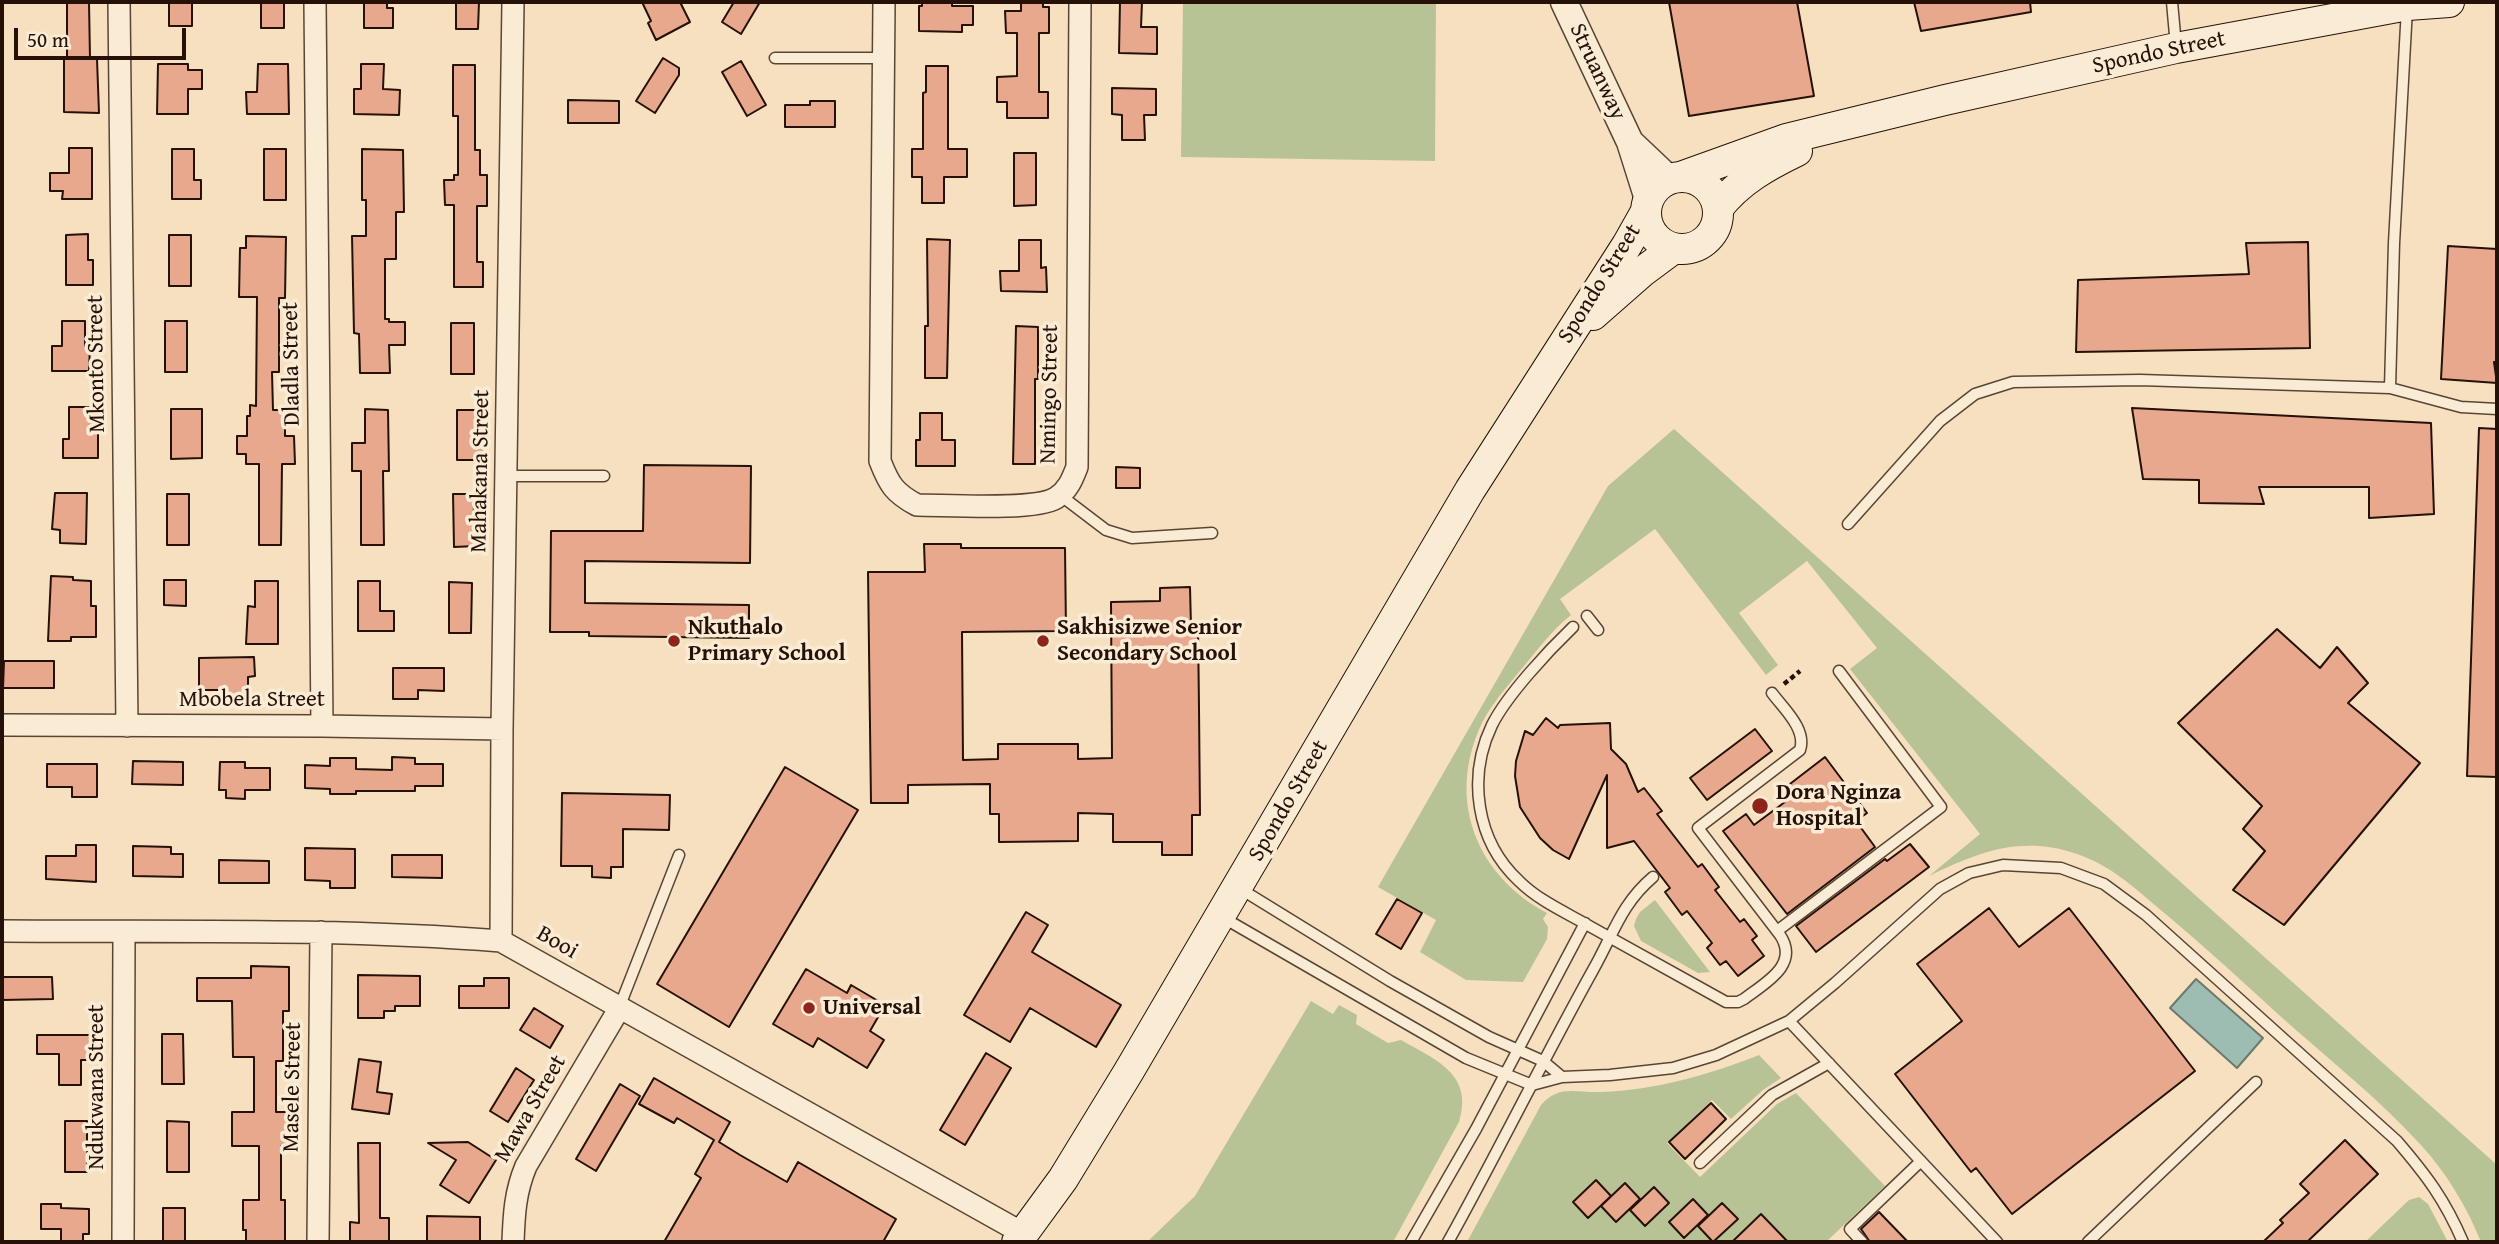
<!DOCTYPE html>
<html>
<head>
<meta charset="utf-8">
<style>
  body { margin:0 }
  #map { position:relative; width:2499px; height:1244px; overflow:hidden; background:#f7e0bf; font-family:"Gentium Book Plus",serif }
  canvas { display:block }
  .frame { position:absolute; inset:0; border:4px solid #251107; pointer-events:none }
  .scale { position:absolute; left:14px; top:28px; width:172px; height:32px; box-sizing:border-box; border:4px solid #251107; border-top:0; padding-left:9px; font-size:21px; line-height:24px; white-space:nowrap; color:#251107; -webkit-text-stroke:5px #faebd5; paint-order:stroke }
</style>
</head>
<body>
<div id="map">
<canvas width="2499" height="1244"></canvas>
<div class="frame"></div>
<div class="scale">50 m</div>
</div>
<script>
const g = document.querySelector('canvas').getContext('2d');
g.lineJoin = 'round';
function fill(path, color) { g.fillStyle = color; g.fill(path, 'evenodd'); }
function trace(path, color, width, dash) { g.strokeStyle = color; g.lineWidth = width; g.lineCap = dash ? 'butt' : 'round'; g.setLineDash(dash || []); g.stroke(path); }
function write(font, color, halo, rows, align = 'center') {
  g.font = font + ' "Gentium Book Plus",serif'; g.lineWidth = 7; g.setLineDash([]); g.textBaseline = 'middle'; g.strokeStyle = halo; g.fillStyle = color; for (const [text, x, y, turn = 0] of rows) {
    g.save(); g.translate(x, y); g.rotate((+turn || 0) * Math.PI / 180); g.textAlign = isNaN(turn) ? turn : align; if (halo) g.strokeText(text, 0, 0); g.fillText(text, 0, 0); g.restore();
  }
}
const green = new Path2D(`
  M1183,2H1436L1435,161L1181,157Z
  M1674,429L2497,1165V1242H2481C2467,1207 2446,1172 2420,1144C2377,1097 2326,1057 2279,1015C2242,981 2206,948 2168,916C2139,892 2113,866 2077,854C2021,835 1979,852 1929,876L1980,834L1850,669L1877,648L1807,561L1739,613L1778,665L1766,675L1655,529L1560,599L1571,615C1552,630 1539,648 1524,666C1507,687 1488,707 1478,732C1448,805 1479,877 1547,913L1543,919L1548,927L1547,939L1523,982L1466,980L1420,952L1436,920L1378,887L1608,486Z
  M1655,900L1710,972L1698,973L1641,941L1634,926L1636,919L1640,912Z
  M1311,1001L1333,1014L1339,1005L1357,1015L1356,1024L1388,1043L1401,1040C1436,1060 1474,1074 1459,1122L1393,1242H1147L1195,1196Z
  M1759,1055L1781,1078L1763,1090L1731,1119L1712,1100L1667,1143L1700,1177L1777,1104L1796,1093L1885,1186L1826,1242H1467L1541,1105C1559,1084 1576,1093 1601,1092C1656,1090 1708,1075 1759,1055Z
  M2419,1197L2428,1204L2448,1242H2365L2409,1200Z`);
const water = new Path2D(`
  M2196,979L2263,1038L2237,1068L2170,1008Z`);
const building = new Path2D(`
  M67,2H89L90,59H97L99,113L64,112V59H67Z
  M169,2H192V26H169Z
  M261,2H284V28H261Z
  M364,2H387V8H393V28H364Z
  M456,2H479L478,29H456Z
  M642,2H680L690,22L656,40L648,23L651,21Z
  M734,2H760L741,34L722,22Z
  M922,2H952V6H973V25H962V32L919,31V6H922Z
  M1021,2H1043V7H1049V33H1039V92H1048V118H1007V102H997V77L1017,76V33H1006L1005,11H1021Z
  M1120,2H1142L1141,27H1157V54L1119,53Z
  M1669,2H1797L1814,96L1689,116Z
  M1914,2H2030L2031,12L1921,31Z
  M663,58L679,68V75L655,113L636,101Z
  M741,61L766,105L747,116L722,72Z
  M158,64H188V70H202V89H188V114H157Z
  M258,64H288L289,114H247L246,92H257Z
  M361,64H384L383,89L400,90L399,115L354,114V89H361Z
  M453,65H475V150H480V175H487V206H477V262H483V287H454V205H445L444,180H454V175H458V116H453Z
  M926,66H948V149H967V177H944V203H922V177H912V149H923V93L926,92Z
  M1112,88L1156,89V115H1144L1145,140H1122V115L1112,114Z
  M568,100L619,101V123H568Z
  M810,101H835V127H785V105H810Z
  M69,148H92V199H62L63,191H50V173H69Z
  M172,149H194V180H201V199H172Z
  M264,149H286V200H264Z
  M362,149L403,150L404,212H396V259H385V319H389V322H405V345H389L390,373H360L359,334L354,333L352,236H366V200H362Z
  M1014,153H1036V205L1014,206Z
  M88,234V260H93V285H66V235Z
  M169,235H191V286H169Z
  M246,236L286,237L285,298H279V372H272L273,410H285V436H294L295,464H282L281,545H259V464H246V454H237V436H247V416H250V405L256,406L257,297H239L240,248H246Z
  M927,239L950,240L947,378H925V326H928Z
  M1019,240H1041V268L1046,267L1047,292L1001,291L1000,271H1019Z
  M2308,242L2310,348L2076,352L2078,280L2249,274L2246,243Z
  M2448,246L2497,249V362H2494L2497,383L2441,379Z
  M62,321H85V346H90L89,371H52V346H62Z
  M165,321H187V372H165Z
  M451,323H474V374H451Z
  M1016,326L1038,327V379H1035V464H1013Z
  M69,407H92V433H98V458H63V439H69Z
  M2132,408L2431,423L2434,514L2369,518V487H2259L2264,504L2199,503V480L2143,479Z
  M171,409H202V458L171,459Z
  M365,409L388,410L389,471H383L384,545H361V471H352V443H365Z
  M457,410H480V435H487L486,460H457Z
  M920,413H942V440H955V466H916V440H920Z
  M2479,428L2497,429V777L2467,776Z
  M644,465L751,466L750,563L585,561V603L749,605V638L589,636V632H550L551,531H643Z
  M1116,467L1140,468V488H1116Z
  M55,493H87L86,544L60,543V530L52,529Z
  M167,494H189V545H167Z
  M453,494H473L476,546L454,547Z
  M924,544H961V548H1065L1066,631L962,632L963,760L998,759V744H1078V759L1112,758L1111,602L1160,601V588L1190,587L1191,627H1198L1199,708L1200,815H1192V855H1162V842H1113V814L1078,813V841L999,842V814H990V784L908,785V803H871L868,572H925Z
  M51,576L73,577V580L91,581V606H96V637H71V641H48Z
  M164,580H186V606L164,605Z
  M255,581H278V644H246L248,606L255,607Z
  M358,581H380V611H394V631H358Z
  M449,582L472,583L471,633H449Z
  M2277,629L2320,668L2337,647L2368,683L2348,703L2420,763L2284,925L2233,890L2265,851L2243,829L2262,806L2178,723Z
  M254,657L255,676L248,677V698H224L223,690H199V658Z
  M4,661H54V688H3Z
  M393,668H444V691L418,690V699H393Z
  M1546,718L1558,728L1560,725L1610,723L1611,749L1626,764L1638,792L1644,788L1662,811L1657,814L1698,867L1702,864L1719,887L1715,890L1740,922L1744,919L1757,936L1752,940L1764,956L1738,976L1726,961L1720,965L1707,948L1712,943L1687,911L1682,915L1665,892L1670,888L1634,841L1607,848V775L1569,859L1553,850L1540,838L1520,807L1515,776L1516,761L1525,731L1533,735Z
  M1755,729L1772,751L1707,800L1690,778Z
  M392,757L415,758V764H443V786H415V791H356V794H330V789L305,788V765L330,766V758H356V769L392,770Z
  M1825,757L1867,813L1856,821L1875,847L1787,914L1723,831L1746,814L1754,825L1793,796L1786,787Z
  M133,761L183,762V785L132,784Z
  M220,762H245V768H270V790H245V799L226,798V790H219Z
  M47,764H97V797H72V787H47Z
  M785,767L858,810L729,1027L657,984Z
  M562,793L670,795L669,830L623,829V867H611V878L592,877V866H561Z
  M1910,844L1929,867L1816,952L1796,926L1885,859L1887,861Z
  M76,845H96V882L46,879V856H76Z
  M133,846L171,847V854H183V877L133,876Z
  M305,848L355,849V888H330V881L305,880Z
  M392,855H442V878L392,877Z
  M219,860L269,861V883H219Z
  M1397,899L1422,913L1401,949L1376,934Z
  M1989,908L2019,947L2069,908L2195,1071L2012,1214L1976,1168L1971,1172L1895,1074L1962,1021L1917,964Z
  M1026,912L1048,925L1032,952L1121,1005L1096,1047L1030,1008L1010,1042L964,1015Z
  M251,966L289,967V1011H283V1061H276V1112H286L287,1146H281V1200H285V1242H246V1230H243V1200H259V1146H232V1112H254V1057H233L232,1001H197V978H251Z
  M806,969L847,993L851,985L885,1005L870,1031L884,1040L867,1068L818,1038L813,1047L773,1024Z
  M358,975L420,976V1006H395V1011H384V1018H358Z
  M2,977H52L53,999L2,1000Z
  M484,978H509V1008H459V986H484Z
  M534,1008L563,1026L550,1048L520,1030Z
  M162,1034H183L184,1084H162Z
  M37,1035H91V1060H81V1085H59V1054H37Z
  M986,1053L1011,1068L965,1145L940,1130Z
  M359,1059L381,1062L377,1092L392,1094L389,1114L352,1109Z
  M516,1068L534,1080L508,1122L490,1111Z
  M654,1078L730,1122L719,1142L740,1155L787,1182L798,1162L896,1219L883,1242H664L701,1178L695,1174L714,1140L677,1118L674,1123L639,1104Z
  M620,1084L640,1096L596,1171L576,1159Z
  M1711,1103L1726,1119L1685,1159L1669,1142Z
  M65,1121H87V1172H65Z
  M167,1121L189,1122V1172H167Z
  M2345,1140L2378,1174L2307,1242H2263L2283,1223L2280,1220L2309,1193L2300,1184Z
  M468,1142L496,1160L469,1203L440,1185L456,1160L428,1143Z
  M358,1143H380V1218H389V1242H350V1222L359,1223Z
  M1596,1180L1611,1196L1588,1218L1573,1202Z
  M1625,1183L1640,1199L1616,1222L1601,1206Z
  M1654,1187L1669,1203L1645,1226L1630,1210Z
  M1693,1199L1708,1215L1684,1238L1669,1222Z
  M1722,1203L1738,1219L1713,1242L1698,1226Z
  M41,1204H61V1208L89,1209V1234H83V1242H61V1229H41Z
  M163,1208H185V1242H163Z
  M1879,1212L1908,1242H1870L1861,1229Z
  M1761,1214L1788,1242H1732Z
  M427,1216L480,1217V1242H427Z`);
const path = new Path2D(`
  M1784,684L1800,671`);
const service = new Path2D(`
  M2172,2L2176,46
  M775,58H884
  M2390,388L2394,243L2407,8
  M507,476H604
  M1060,495L1106,530L1132,538L1212,533
  M1848,524L1940,421L1975,394L2013,382L2140,380L2390,388L2461,407L2497,409
  M1587,616L1598,630
  M1573,627C1549,650 1507,695 1492,725C1467,777 1476,841 1519,881C1539,901 1567,913 1591,927C1636,952 1681,977 1726,1002H1738L1744,999C1765,983 1800,965 1780,935L1698,828L1800,750C1807,729 1783,708 1772,693
  M1239,888L1390,981L1489,1037L1543,1061L1562,1077
  M1222,917L1466,1058L1532,1085L1562,1077L1610,1075L1673,1068L1716,1055L1789,1021L1835,983L1940,889L1969,873L2003,865L2061,868L2104,884L2146,915L2397,1141C2427,1176 2445,1200 2463,1242
  M1777,931L1941,807L1839,671
  M619,1008L679,855
  M1789,1021L1997,1242
  M1700,1163L1772,1095L1829,1063
  M1411,1242L1476,1129L1585,923
  M1448,1242C1498,1152 1543,1060 1593,970C1613,935 1621,904 1653,877
  M1862,1242L1850,1229L1921,1161
  M2088,1242L2256,1082`);
const minor = new Path2D(`
  M119,2L127,726
  M315,2L322,726
  M884,2L880,461C889,484 894,493 917,505C946,505 1035,511 1056,498C1068,490 1072,480 1077,467L1080,2
  M2,725L322,726L502,729
  M2,931C168,932 335,928 501,941L1024,1234
  M501,941L502,729L513,2
  M123,1242L124,932
  M318,1242L321,932
  M513,1242C514,1215 515,1192 526,1166L619,1009`);
const tertiary = new Path2D(`
  M1564,2L1630,142L1648,199
  M1631,143L1669,179`);
const secondary = new Path2D(`
  M1683,176L1786,139L1945,100L2176,48L2408,5L2449,2
  M1646 213a36 36 0 1 1 72 0a36 36 0 1 1-72 0Z
  M1718,208C1739,181 1766,166 1797,151
  M1593,315L1642,272L1673,249
  M1017,1242L1063,1179L1129,1071L1470,490L1627,245L1645,213`);
const markers = [
  [674,641,7,"#8f2418"],
  [1043,641,7,"#8f2418"],
  [1760,806,9,"#8f2418"],
  [809,1008,7,"#8f2418"]
];
const streetNames = [
  ["Spondo Street",2159,53,-12],
  ["Struanway",1597,72,65],
  ["Spondo Street",1600,284,-58],
  ["Mkonto Street",97,364,-91],
  ["Dladla Street",292,364,-91],
  ["Nmingo Street",1050,394,-89],
  ["Mahakana Street",481,471,-89],
  ["Mbobela Street",252,700],
  ["Spondo Street",1289,801,-60],
  ["Booi",557,943,30],
  ["Ndukwana Street",97,1087,-90],
  ["Masele Street",293,1087,-89],
  ["Mawa Street",531,1109,-60]
];
const poiNames = [
  ["Nkuthalo",688,628],
  ["Primary School",688,654],
  ["Sakhisizwe Senior",1057,628],
  ["Secondary School",1057,654],
  ["Dora Nginza",1776,793],
  ["Hospital",1776,819],
  ["Universal",823,1008]
];
fill(green, '#b8c395');
fill(water, '#9dbdb2');
trace(water, '#6d786e', 2);
fill(building, '#e7a88d');
trace(building, '#251107', 2);
trace(service, '#5a4535', 13);
trace(minor, '#5a4535', 24);
trace(tertiary, '#5a4535', 29);
trace(secondary, '#251107', 32);
trace(path, '#251107', 4.5, [5, 3.5]);
trace(service, '#faebd5', 10);
trace(minor, '#faebd5', 21);
trace(tertiary, '#faebd5', 26);
trace(secondary, '#faebd5', 30);
for (const [x, y, r, color] of markers) { const dot = new Path2D(); dot.arc(x, y, r, 0, 2 * Math.PI); g.fillStyle = color; g.fill(dot); trace(dot, '#faebd5', 2.5); }
write('23px', '#251107', '#faebd5', streetNames);
write('bold 23px', '#251107', '#faebd5', poiNames, 'left');
</script>
</body>
</html>
